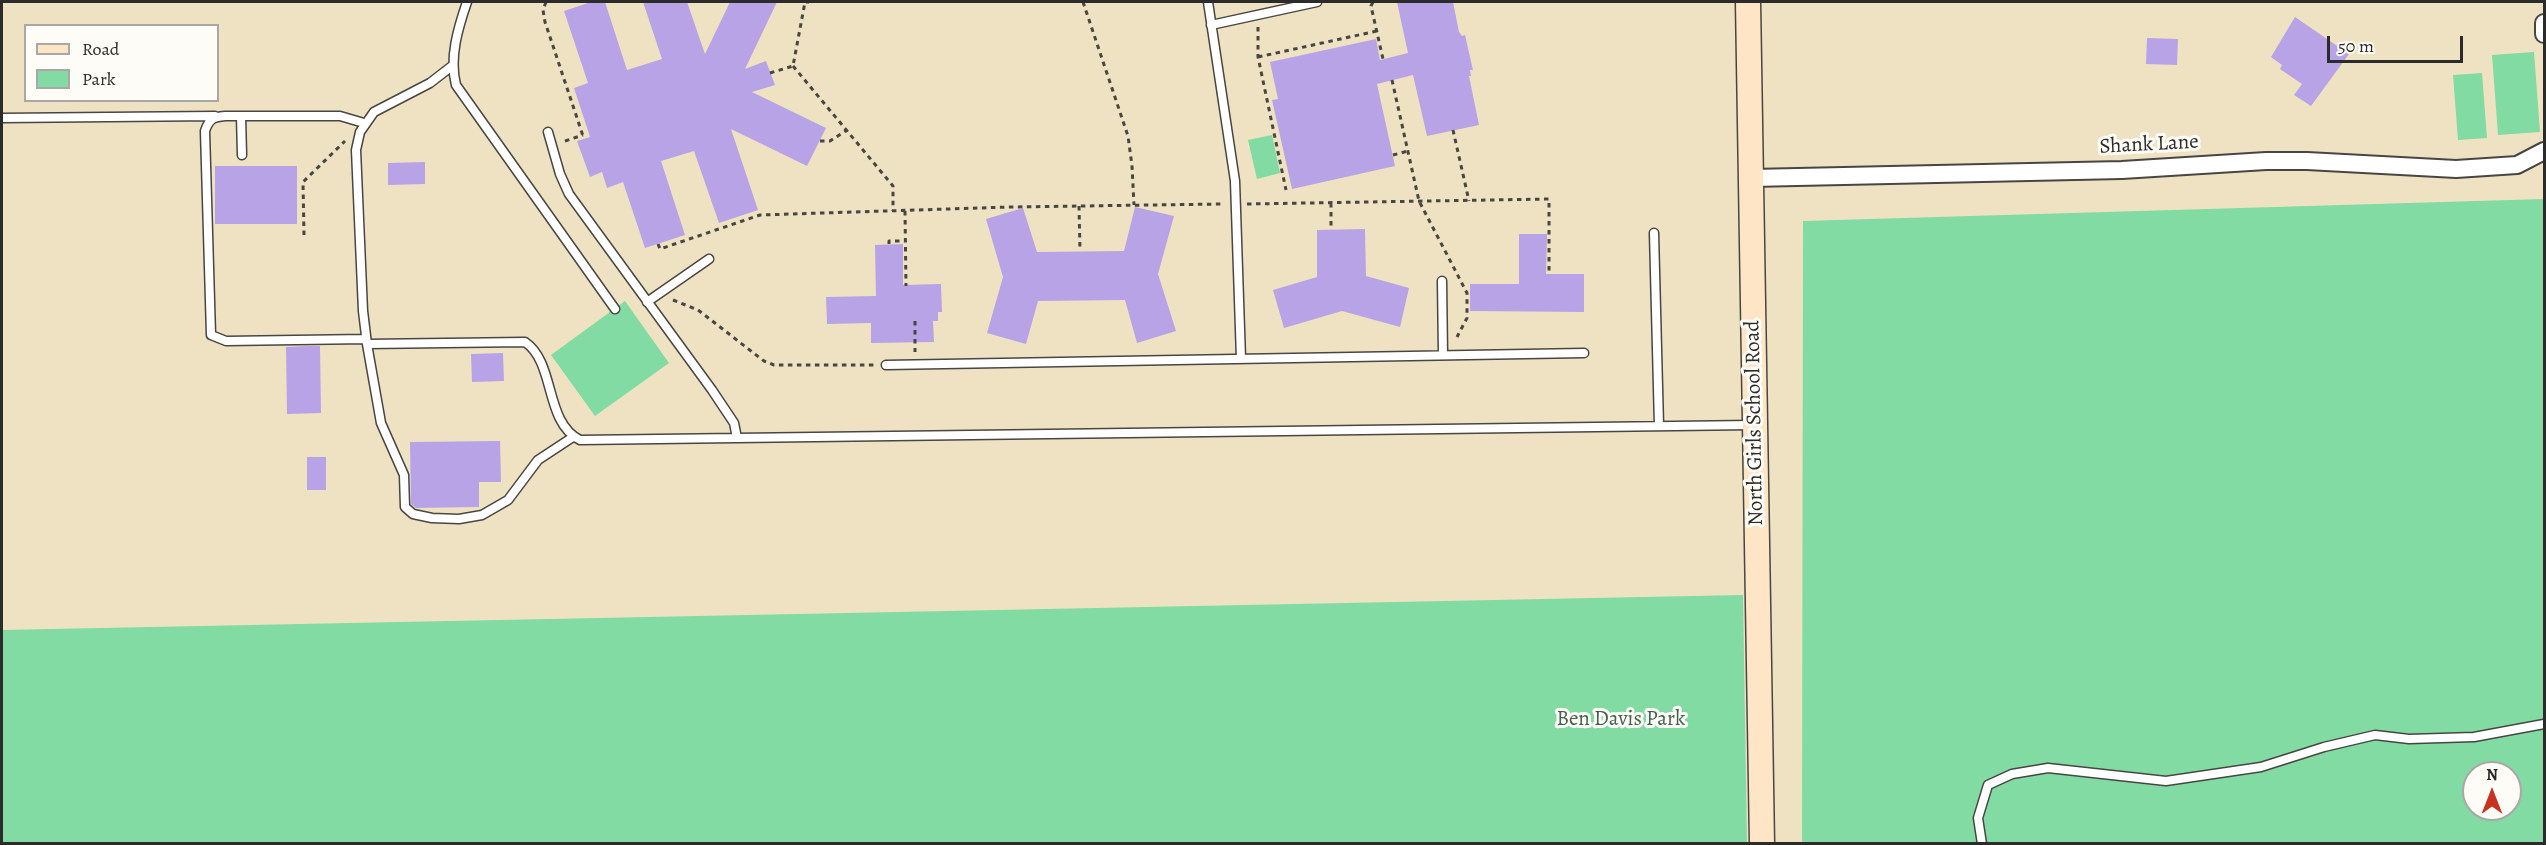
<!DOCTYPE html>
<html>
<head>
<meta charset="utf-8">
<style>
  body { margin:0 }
  #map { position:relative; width:2546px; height:845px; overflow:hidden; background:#eee2c2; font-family:Alegreya,serif }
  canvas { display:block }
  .frame { position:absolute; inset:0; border:3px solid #2b2b2b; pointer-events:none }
  .legend { position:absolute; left:24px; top:24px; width:195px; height:78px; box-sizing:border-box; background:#fdfcf7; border:2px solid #a9a8a5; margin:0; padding:8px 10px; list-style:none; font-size:18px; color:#2b2b2b }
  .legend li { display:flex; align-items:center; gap:12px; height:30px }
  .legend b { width:30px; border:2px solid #a9a8a5 }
  .north { position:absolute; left:2462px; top:761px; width:60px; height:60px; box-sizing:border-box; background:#fdfcf7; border:2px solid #a9a8a5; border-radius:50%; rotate:0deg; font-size:16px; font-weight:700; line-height:24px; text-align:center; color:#2b2b2b }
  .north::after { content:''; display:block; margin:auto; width:21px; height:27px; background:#c8321e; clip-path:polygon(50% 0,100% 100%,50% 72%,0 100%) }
  .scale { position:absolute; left:2327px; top:36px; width:136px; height:27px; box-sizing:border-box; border:3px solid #2b2b2b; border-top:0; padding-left:8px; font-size:18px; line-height:21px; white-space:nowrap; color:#2b2b2b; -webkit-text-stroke:4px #fdfcf7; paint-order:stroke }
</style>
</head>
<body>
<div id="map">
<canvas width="2546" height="845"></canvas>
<div class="frame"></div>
<ul class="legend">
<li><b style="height:8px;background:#fde5c5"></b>Road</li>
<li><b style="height:16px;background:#81dba2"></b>Park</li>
</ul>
<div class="north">N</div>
<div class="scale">50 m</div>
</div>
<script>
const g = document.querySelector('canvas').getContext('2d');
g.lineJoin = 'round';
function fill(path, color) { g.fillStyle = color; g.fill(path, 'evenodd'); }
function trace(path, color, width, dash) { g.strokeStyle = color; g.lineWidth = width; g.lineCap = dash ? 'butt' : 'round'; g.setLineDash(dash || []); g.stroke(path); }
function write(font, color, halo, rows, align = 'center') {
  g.font = font + ' Alegreya,serif'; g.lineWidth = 6; g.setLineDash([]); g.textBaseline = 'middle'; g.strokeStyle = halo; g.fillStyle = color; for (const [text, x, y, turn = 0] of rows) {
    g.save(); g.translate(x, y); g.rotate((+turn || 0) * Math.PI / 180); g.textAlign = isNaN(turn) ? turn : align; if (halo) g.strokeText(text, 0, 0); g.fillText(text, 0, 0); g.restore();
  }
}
const green = new Path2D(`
  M2534,52L2540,132L2498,135L2492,55Z
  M2482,73L2487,138L2458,140L2453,75Z
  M1272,135L1280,173L1257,179L1248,140Z
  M2544,199V843L1802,844L1803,221ZM2474,773H2510V809H2474Z
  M625,301L669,363L595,416L551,355Z
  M1743,595L1747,843H2V630Z`);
const building = new Path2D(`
  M591,2H605L627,70L662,59L643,2H687L705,54L730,2H777L745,69L766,61L775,85L752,92L826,128L807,166L731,129L758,210L719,223L694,151L661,161L685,235L645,248L623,182L607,188L602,172L590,177L577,141L590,137L574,88L588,83L564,11Z
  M1397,2H1453L1459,32L1462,36L1465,35L1473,70H1470L1471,76H1469L1479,125L1427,136L1413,75L1377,84L1395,166L1292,189L1272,100L1278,99L1270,62L1376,39L1380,60L1408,53Z
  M2295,17L2349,54L2311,106L2294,95L2302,84L2280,69L2282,65L2271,57Z
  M2147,38L2178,39L2177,65L2146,64Z
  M425,162V184L388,185V163Z
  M215,166H297V224H215Z
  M1135,207L1174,216L1158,274L1176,331L1137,343L1125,300L1038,301L1026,344L987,333L1003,277L986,219L1023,208L1037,252L1124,251Z
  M1365,229L1366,276L1409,288L1400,327L1342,311L1284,328L1273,290L1317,277V230Z
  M1519,234H1547L1546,274H1584V312L1470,311V284H1519Z
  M903,244V285L941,284L942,312H938V321H933L934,342L871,343V323L827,324L826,297L876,296L875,245Z
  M308,346H320L321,413L287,414L286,347Z
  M503,353L504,381L472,382L471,354Z
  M500,441L501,482H479V507L416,508L411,504L410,442Z
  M307,457H326V490H307Z`);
const path = new Path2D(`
  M546,2L543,10L545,22L584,139
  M1083,2L1128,136L1132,166L1134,205
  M1373,2L1371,6L1383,59
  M1258,27V57L1286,190
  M1258,57L1377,31
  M793,66L893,186V211
  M770,73L793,66L805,2H809
  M1392,80L1419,201L1467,293V318L1457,337
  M1453,130L1469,201
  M565,141L583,135
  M820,141H830L847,130
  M1393,155L1408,151
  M1331,203V229
  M1247,204L1549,199V274
  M1079,206L1080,251
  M905,211L906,286
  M304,235L303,182L345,141
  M658,244L660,249L760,215L1010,207L1223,204
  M889,244V241H905
  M673,300L698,310L764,361L774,365H874
  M915,321V352`);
const service = new Path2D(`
  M467,2C458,28 449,58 456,85L615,309
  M1208,2L1235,181L1241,359
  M1211,25L1317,2
  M452,66L430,83L374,112L360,132L356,150L363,311L367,344L381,423L404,475L405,507L413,514L432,518L459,519L482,515L508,500L538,460L573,437
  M241,116L242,155
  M2,118L215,116
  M364,123L340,116H225C213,117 209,119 205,131L211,335L226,341L366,339
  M548,132L560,174L569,194L712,390L734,423L737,438
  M1654,233L1659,426
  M1442,281L1443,355
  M647,302L709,259
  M367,344L525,342C556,363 544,422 580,440L1752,425
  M886,365L1584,353
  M1982,844L1978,818L1988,785L2012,774L2048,768L2166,781L2261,767L2324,747L2375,735L2409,739L2474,737L2544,724`);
const minor = new Path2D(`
  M2544,23V34
  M1751,178L2122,170L2266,161H2307L2456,169L2517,165L2544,151`);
const secondary = new Path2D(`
  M1748,2L1762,844`);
const streetNames = [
  ["Shank Lane",2149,145,-3],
  ["North Girls School Road",1755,423,-91]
];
const parkNames = [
  ["Ben Davis Park",1621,720]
];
fill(green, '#81dba2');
fill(building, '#b8a3e7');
trace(service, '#484642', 11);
trace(minor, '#484642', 20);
trace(secondary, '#484642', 27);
trace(path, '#484642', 3, [4.5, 4.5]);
trace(service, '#fff', 8);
trace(minor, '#fff', 16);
trace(secondary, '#fde5c5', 24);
write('21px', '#2b2b2b', '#fdfcf7', streetNames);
write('21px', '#45604f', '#fdfcf7', parkNames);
</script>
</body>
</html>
